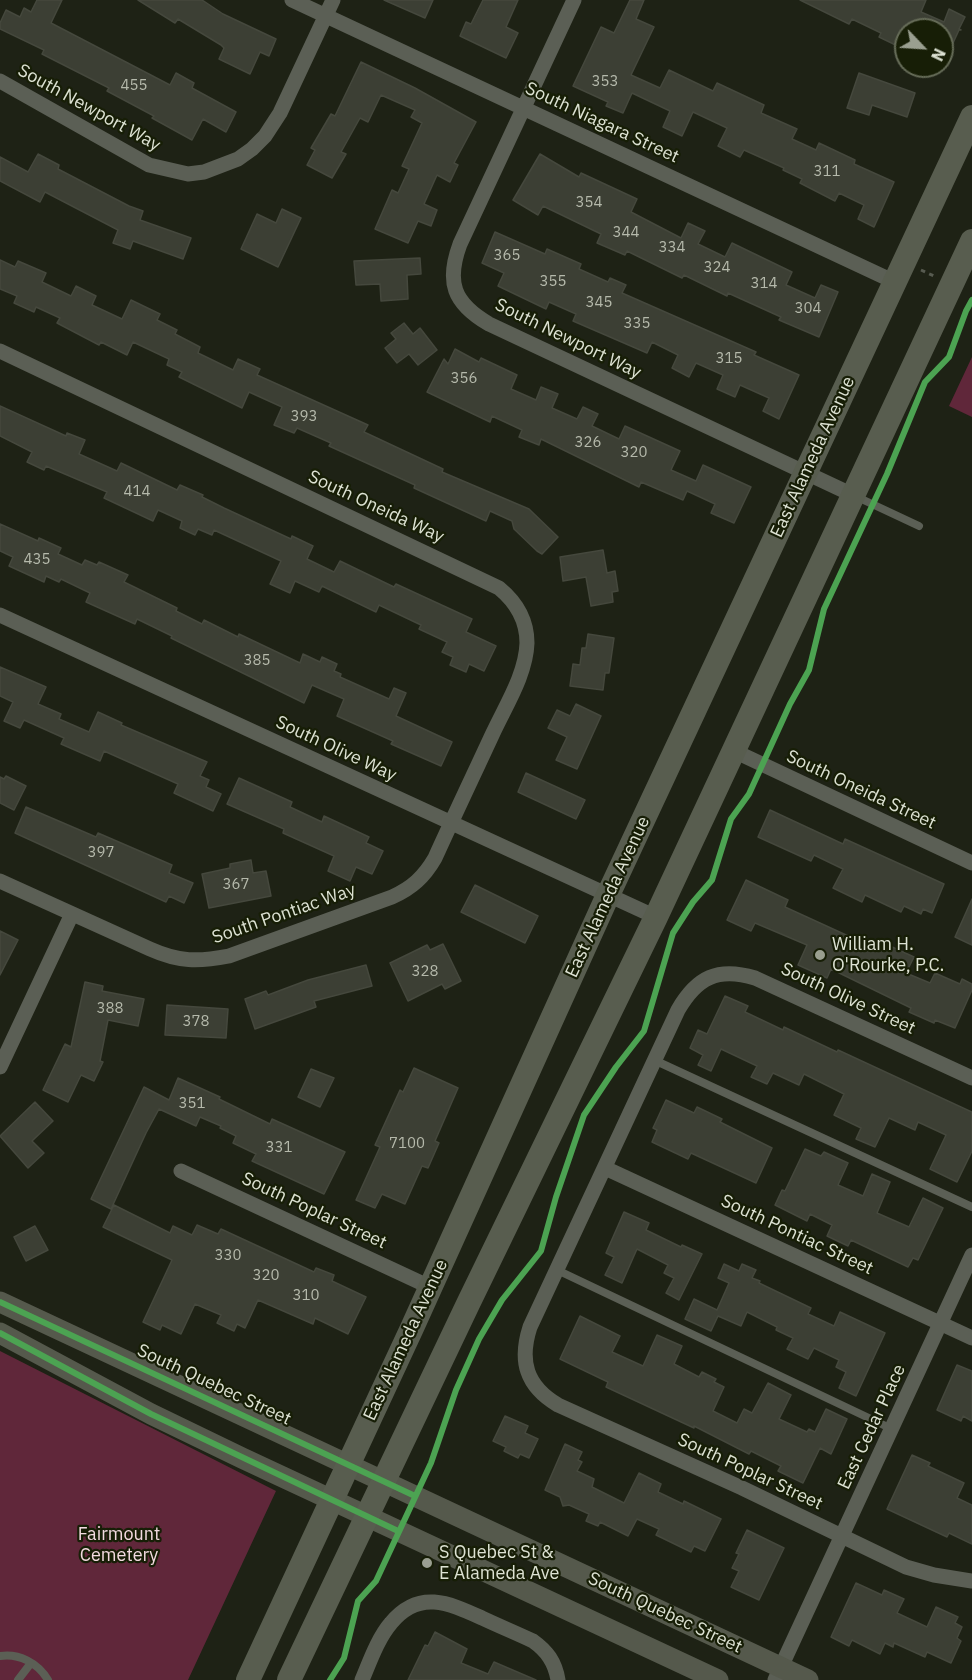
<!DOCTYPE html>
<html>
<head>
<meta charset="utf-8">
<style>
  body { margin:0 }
  #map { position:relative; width:972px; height:1680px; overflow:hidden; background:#1e2215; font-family:"IBM Plex Sans",sans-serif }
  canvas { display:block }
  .north { position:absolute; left:894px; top:18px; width:60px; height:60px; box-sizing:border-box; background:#171e06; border:2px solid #666c58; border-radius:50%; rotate:115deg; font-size:16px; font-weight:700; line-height:24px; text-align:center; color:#dde2d3 }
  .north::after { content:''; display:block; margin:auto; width:21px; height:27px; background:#9a9f90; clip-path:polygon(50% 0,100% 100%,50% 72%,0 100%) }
</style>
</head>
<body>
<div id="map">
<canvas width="972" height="1680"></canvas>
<div class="north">N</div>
</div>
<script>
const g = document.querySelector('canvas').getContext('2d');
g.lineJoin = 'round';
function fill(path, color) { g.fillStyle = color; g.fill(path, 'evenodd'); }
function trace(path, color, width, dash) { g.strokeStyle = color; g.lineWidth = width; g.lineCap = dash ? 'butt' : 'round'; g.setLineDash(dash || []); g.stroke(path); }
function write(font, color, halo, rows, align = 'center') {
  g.font = font + ' "IBM Plex Sans",sans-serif'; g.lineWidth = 4.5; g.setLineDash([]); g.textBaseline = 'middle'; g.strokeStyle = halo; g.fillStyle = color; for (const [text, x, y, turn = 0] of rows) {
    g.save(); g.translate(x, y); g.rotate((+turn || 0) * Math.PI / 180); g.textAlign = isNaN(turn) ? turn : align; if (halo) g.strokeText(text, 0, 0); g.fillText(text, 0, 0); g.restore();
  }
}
const green = new Path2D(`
  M972,357V417L949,406Z
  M0,1351L276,1491L188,1680H0Z`);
const building = new Path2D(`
  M37,0H62L51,23L170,85L176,73L194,83L192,88L236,112L226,132L203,119L192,140L152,118L154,116L107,91L109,88L42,54L44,50L0,29V23L6,10L20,17L24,8L31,12Z
  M138,0H202L223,14L276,39L269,56L260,52L250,74L219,59L224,48L221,45L178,19L175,23Z
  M384,0H433L425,18Z
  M483,0H518L506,27L518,33L506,58L460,36L466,22L471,24Z
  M630,0H644L636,19L654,27L631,75L660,88L669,70L713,91L717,83L764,105L761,113L797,129L792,139L816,150L819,143L855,160L854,164L894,182L874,227L858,219L864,205L839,193L835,201L800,183L802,179L783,170L784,168L744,150L740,157L718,146L727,128L693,112L682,136L663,127L670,111L632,93L623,113L606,106L608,102L573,86L601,27L614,33Z
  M800,0H926L921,12L944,22L949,9L965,17L959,29L961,30H959L942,67V30H906V50L879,37L881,33L852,19L849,24Z
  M361,62L415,88L476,122L454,163L458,165L450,182L437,175L424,204L437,210L431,226L418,221L408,243L375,229L392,190L398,193L409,169L402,166L422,123L411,117L415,110L381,95L368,122L360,118L341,152L346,154L332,178L307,165L315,150L311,148L331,114L335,116Z
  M859,73L915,93L907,117L872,105L869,115L847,108Z
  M38,154L59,165L58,169L129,206L143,211L140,220L191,238L183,259L133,241L130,249L113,243L118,230L45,192L40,202L0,181V157L28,172Z
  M540,154L579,177L581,173L637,199L631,212L681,238L688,223L705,231L698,244L725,257L732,243L792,272L786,285L815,298L821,285L838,292L819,337L779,320L781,317L728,293L727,296L684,275L682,278L627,251L625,255L597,243L601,234L543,206L538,215L513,200Z
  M282,209L301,218L278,267L241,249L257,214L276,223Z
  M495,232L545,254L547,249L581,264L579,269L608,282L610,278L626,285L622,293L756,352L754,355L799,375L779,419L763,411L769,398L740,385L735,397L717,389L723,375L696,363L689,377L672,368L678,355L652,342L647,353L573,321L576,314L549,302L546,309L498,286L504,273L482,263Z
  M420,258L421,274L407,275L408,299L381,301L380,284L356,285L354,261Z
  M0,260L15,267L18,261L46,273L42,282L71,296L76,286L96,296L92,305L122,319L131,300L160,314L157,320L177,330L175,334L200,347L198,353L233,370L238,359L260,369L257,375L368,425L364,432L443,469L442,472L529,509L558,537L542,554L537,551L514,529L512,521L490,511L486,521L414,488L415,485L329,446L331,443L297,428L294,433L274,425L282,407L249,392L242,408L179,377L182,372L167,365L169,359L133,342L127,355L101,342L99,345L57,323L60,318L36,307L34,312L14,303L17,296L0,289Z
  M404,323L413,334L420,328L437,350L418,365L409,354L397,363L385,348L396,339L391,333Z
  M455,349L479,362L481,358L517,375L511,389L536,400L541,387L558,394L552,408L577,419L583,407L598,414L592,426L619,439L625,426L680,451L671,470L696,481L703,465L751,487L734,523L711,513L715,504L687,491L683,500L641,482L639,487L541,439L539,445L519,437L522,430L492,416L490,422L427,392L444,359L448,364Z
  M0,406L66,436L67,433L85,440L79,454L117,471L121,463L177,490L180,485L203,495L202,497L224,508L291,539L292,536L313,546L307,559L334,572L340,561L394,587L396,584L472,619L466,632L496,646L484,671L469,664L466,672L450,665L453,657L442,652L447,642L419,629L421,625L379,605L376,612L322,586L319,592L295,581L290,593L270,584L281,561L214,530L212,535L198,529L195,535L180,528L182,521L158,510L153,521L104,498L107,492L46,466L44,470L27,462L32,452L0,436Z
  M0,524L38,541L39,538L61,548L58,554L82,565L85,560L97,565L99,562L128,575L124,582L177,608L176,611L202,624L204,620L238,637L239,634L300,663L303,654L320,662L322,657L337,664L334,671L341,674L340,677L389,699L394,688L406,693L396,716L452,742L441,766L391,744L393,741L337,716L344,699L312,685L304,703L171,638L172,636L137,619L135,624L86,602L90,593L61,579L59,582L46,576L44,582L9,566L13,557L0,551Z
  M603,550L607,573L615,571L618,591L612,592L613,602L591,606L586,577L563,581L560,557Z
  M588,634L614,638L609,673H605L603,690L570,686L573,664L580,665L582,648H586Z
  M0,667L46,687L38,704L61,714L59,719L89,732L98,712L122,723L121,725L207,762L200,776L209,780L206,787L221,794L213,811L174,793L178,784L104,751L100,761L61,744L64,738L24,720L20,728L4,721L13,702L0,696Z
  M576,704L601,716L577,769L556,760L567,737L548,728L557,710L570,716Z
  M526,773L585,800L576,819L518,792Z
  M6,776L26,786L14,810L0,803V777L4,779Z
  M239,778L292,802L290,807L322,822L324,816L369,837L366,843L383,851L372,874L356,867L350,881L328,871L334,856L283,833L284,829L227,804Z
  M26,807L96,837L98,833L172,865L169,873L193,883L184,903L169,896L166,902L15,833Z
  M770,810L843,844L845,839L944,884L932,913L923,909L921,914L904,906L901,912L865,895L862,902L833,888L843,869L814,855L811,861L758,837Z
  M251,860L253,873L266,871L271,896L209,908L202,874L230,868V864Z
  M746,880L788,900L785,907L868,945L869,942L877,946L879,941L914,957L906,973L930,983L935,973L960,984L962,979L972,984V990L955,1028L935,1020L934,1023L909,1012L911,1008L831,969L827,978L798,965L807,945L755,923L751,931L727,920Z
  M475,885L538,916L525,943L461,912Z
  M972,899V945L955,937Z
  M0,931L18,940L0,975Z
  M443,944L461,981L445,989L442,984L408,1001L390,963L427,945L430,950Z
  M366,965L372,986L314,1001L316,1007L255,1029L245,999L266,991L268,995L308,980Z
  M85,982L103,986L102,991L144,999L138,1026L108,1020L100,1061L103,1062L94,1081L81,1075L68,1102L43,1090L65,1044L71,1047Z
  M725,996L748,1006L745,1012L783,1030L784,1027L837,1052L838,1050L972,1112V1151L957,1182L930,1169L946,1135L918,1122L915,1130L889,1118L875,1147L856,1139L861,1128L834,1115L844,1094L804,1074L799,1085L773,1073L767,1084L751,1077L757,1066L721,1049L711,1071L698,1065L703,1055L690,1048L698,1030L707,1034Z
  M167,1005L228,1009L226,1038L165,1035Z
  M414,1068L458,1088L435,1141L439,1143L428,1168L422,1166L405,1204L382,1194L375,1208L356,1200L380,1147L375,1145L400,1090L403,1092Z
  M311,1069L334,1078L320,1107L298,1097Z
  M178,1078L220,1097L219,1099L270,1124L272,1119L345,1152L324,1194L252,1161L256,1154L233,1143L236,1136L220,1128L221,1126L200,1117L196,1126L159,1109L146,1133L111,1209L91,1199L144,1087L169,1100Z
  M666,1100L694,1113L697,1107L722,1119L720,1122L772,1148L756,1183L691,1153L688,1159L652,1142L657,1130L653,1128Z
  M35,1102L53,1121L32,1141L44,1153L28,1168L0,1136Z
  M805,1149L821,1156L824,1152L848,1163L838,1185L863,1196L872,1174L890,1182L877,1213L909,1227L923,1198L943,1208L918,1260L913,1258L908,1267L851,1240L848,1246L827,1236L832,1225L810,1214L807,1221L775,1205L782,1190L785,1191Z
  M114,1205L170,1233L173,1226L192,1235L197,1225L218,1234L221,1229L314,1272L316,1268L334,1275L332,1281L366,1297L348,1334L315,1318L313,1324L258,1300L245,1328L237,1324L234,1331L217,1323L221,1315L195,1304L181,1334L162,1325L160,1330L143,1322L172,1260L103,1227Z
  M624,1212L649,1223L646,1230L681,1247L682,1245L702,1254L679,1300L666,1293L674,1278L664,1273L668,1265L637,1249L622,1283L605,1275L614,1257L606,1253Z
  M35,1226L48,1250L26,1261L14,1237Z
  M724,1264L739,1271L742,1264L756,1270L752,1278L760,1281L759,1283L811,1308L808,1314L834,1326L840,1312L885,1333L856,1396L839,1388L846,1372L836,1367L839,1360L814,1348L808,1359L787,1349L793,1338L776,1330L777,1327L747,1312L741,1326L718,1316L711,1331L685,1319L694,1299L717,1310L729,1283L718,1278Z
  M580,1316L620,1336L612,1352L643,1366L657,1335L682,1346L674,1364L699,1377L702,1372L716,1379L714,1382L724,1387L713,1411L737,1423L744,1409L752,1413L768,1383L791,1395L779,1419L807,1432L809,1429L815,1432L826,1409L847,1419L831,1454L820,1448L803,1483L778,1471L781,1466L751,1451L749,1454L694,1426V1428L606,1387L608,1382L560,1359Z
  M957,1365L972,1371V1421L963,1416L961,1421L937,1410Z
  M505,1416L528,1426L525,1433L538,1439L529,1458L520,1454L518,1458L504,1451L506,1447L493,1441Z
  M565,1444L582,1452L578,1460L582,1462L577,1471L594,1479L592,1487L624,1503L639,1473L661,1484L658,1492L683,1504L684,1501L721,1519L705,1551L694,1546L691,1552L656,1535L659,1529L637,1519L628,1536L600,1522L598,1526L586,1521L589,1514L569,1505L563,1506L560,1497L545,1490Z
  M912,1455L930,1463L928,1466L964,1483L957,1498L972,1505V1544L949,1533L947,1537L887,1509Z
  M747,1530L784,1548L759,1600L731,1587L739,1571L732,1568L739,1554L736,1553Z
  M856,1583L882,1595L884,1590L904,1599L897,1613L927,1627L936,1607L958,1617L955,1623L962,1627L957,1638L961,1641L951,1663L927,1652L925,1657L894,1643L893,1647L885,1643L880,1654L852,1640L849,1646L831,1637Z
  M435,1632L467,1649L461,1663L488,1674L494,1662L536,1680H408L425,1645L428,1646Z`);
const path = new Path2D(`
  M921,270L934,276`);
const lane = new Path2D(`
  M855,496L919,526
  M654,1060L972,1207
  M557,1270L892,1429
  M0,1656C19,1653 38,1663 48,1680
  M18,1680L31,1663`);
const street = new Path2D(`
  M292,0L895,282
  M574,0L460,244C446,282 453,303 489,324L853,495
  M0,81L149,165L188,174L204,172L238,159L252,149L265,136L280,113L333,0
  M0,351L499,588C516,602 527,620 527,643C526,674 506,705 493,733C474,774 454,816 435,858C424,877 412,888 392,897L229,956C198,962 179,962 150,949L0,881
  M0,615L656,917
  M734,751L972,863
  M0,1067L72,914
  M972,1078L755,978C718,967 697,977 678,1010L530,1327C519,1361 526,1386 558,1405L742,1488L906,1567L934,1575L972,1581
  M605,1168L972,1338
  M181,1171L430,1287
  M362,1680C370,1661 378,1638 391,1623C419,1589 449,1603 482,1618C499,1626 516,1633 533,1641C547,1651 555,1662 558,1680
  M775,1680L972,1255`);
const secondary = new Path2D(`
  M0,1302L808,1680
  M0,1333L151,1414L242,1458L718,1680`);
const primary = new Path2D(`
  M248,1680L412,1328L608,895L972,117
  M289,1680L468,1304L656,917L972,241`);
const cycleway = new Path2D(`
  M0,1302L415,1496
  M0,1333L151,1414L398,1531
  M330,1680L344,1658L358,1601L376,1581L431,1463L456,1390L479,1339L502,1300L541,1251L556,1197L584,1115L616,1067L644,1031L673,933L693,902L712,880L731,819L749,794L790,704L809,670L824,609L887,474L925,382L949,357L966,311L972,300`);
const markers = [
  [820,955,6,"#9a9f90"],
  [427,1563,6,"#9a9f90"]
];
const numberNames = [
  ["353",605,82],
  ["455",134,86],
  ["311",827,172],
  ["354",589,203],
  ["344",626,233],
  ["334",672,248],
  ["365",507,256],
  ["324",717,268],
  ["355",553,282],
  ["314",764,284],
  ["345",599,303],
  ["304",808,309],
  ["335",637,324],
  ["315",729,359],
  ["356",464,379],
  ["393",304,417],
  ["326",588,443],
  ["320",634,453],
  ["414",137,492],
  ["435",37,560],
  ["385",257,661],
  ["397",101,853],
  ["367",236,885],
  ["328",425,972],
  ["388",110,1009],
  ["378",196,1022],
  ["351",192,1104],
  ["7100",407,1144],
  ["331",279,1148],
  ["330",228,1256],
  ["320",266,1276],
  ["310",306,1296]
];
const streetNames = [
  ["South Newport Way",89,108,29],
  ["South Niagara Street",602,123,25],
  ["South Newport Way",568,339,26],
  ["East Alameda Avenue",813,457,-65],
  ["South Oneida Way",376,507,25],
  ["South Olive Way",336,749,25],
  ["South Oneida Street",861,790,25],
  ["East Alameda Avenue",608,897,-65],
  ["South Pontiac Way",284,914,-19],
  ["South Olive Street",848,999,25],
  ["South Poplar Street",314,1211,25],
  ["South Pontiac Street",797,1235,25],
  ["East Alameda Avenue",406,1340,-65],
  ["South Quebec Street",214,1385,25],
  ["East Cedar Place",872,1427,-65],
  ["South Poplar Street",750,1472,25],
  ["South Quebec Street",665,1613,25]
];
const poiNames = [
  ["William H.",832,945],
  ["O'Rourke, P.C.",832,966],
  ["S Quebec St &",439,1553],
  ["E Alameda Ave",439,1574]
];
const parkNames = [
  ["Fairmount",119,1535],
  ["Cemetery",119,1556]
];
fill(green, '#60273a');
fill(building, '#3c3f34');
trace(building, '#45483d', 1.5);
trace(path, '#575b50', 3, [4.5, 4.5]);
trace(lane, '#5b5f55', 8);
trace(street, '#5b5f55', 15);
trace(secondary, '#55594c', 21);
trace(primary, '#585d4f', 24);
trace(cycleway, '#4ca352', 6);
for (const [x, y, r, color] of markers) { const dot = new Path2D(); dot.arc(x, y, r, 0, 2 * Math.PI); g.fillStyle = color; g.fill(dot); trace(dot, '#171e06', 2); }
write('15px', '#b5b9ab', null, numberNames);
write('18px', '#dde2d3', '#171e06', streetNames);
write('18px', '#dde2d3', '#171e06', poiNames, 'left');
write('18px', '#f3dae0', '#171e06', parkNames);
</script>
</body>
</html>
